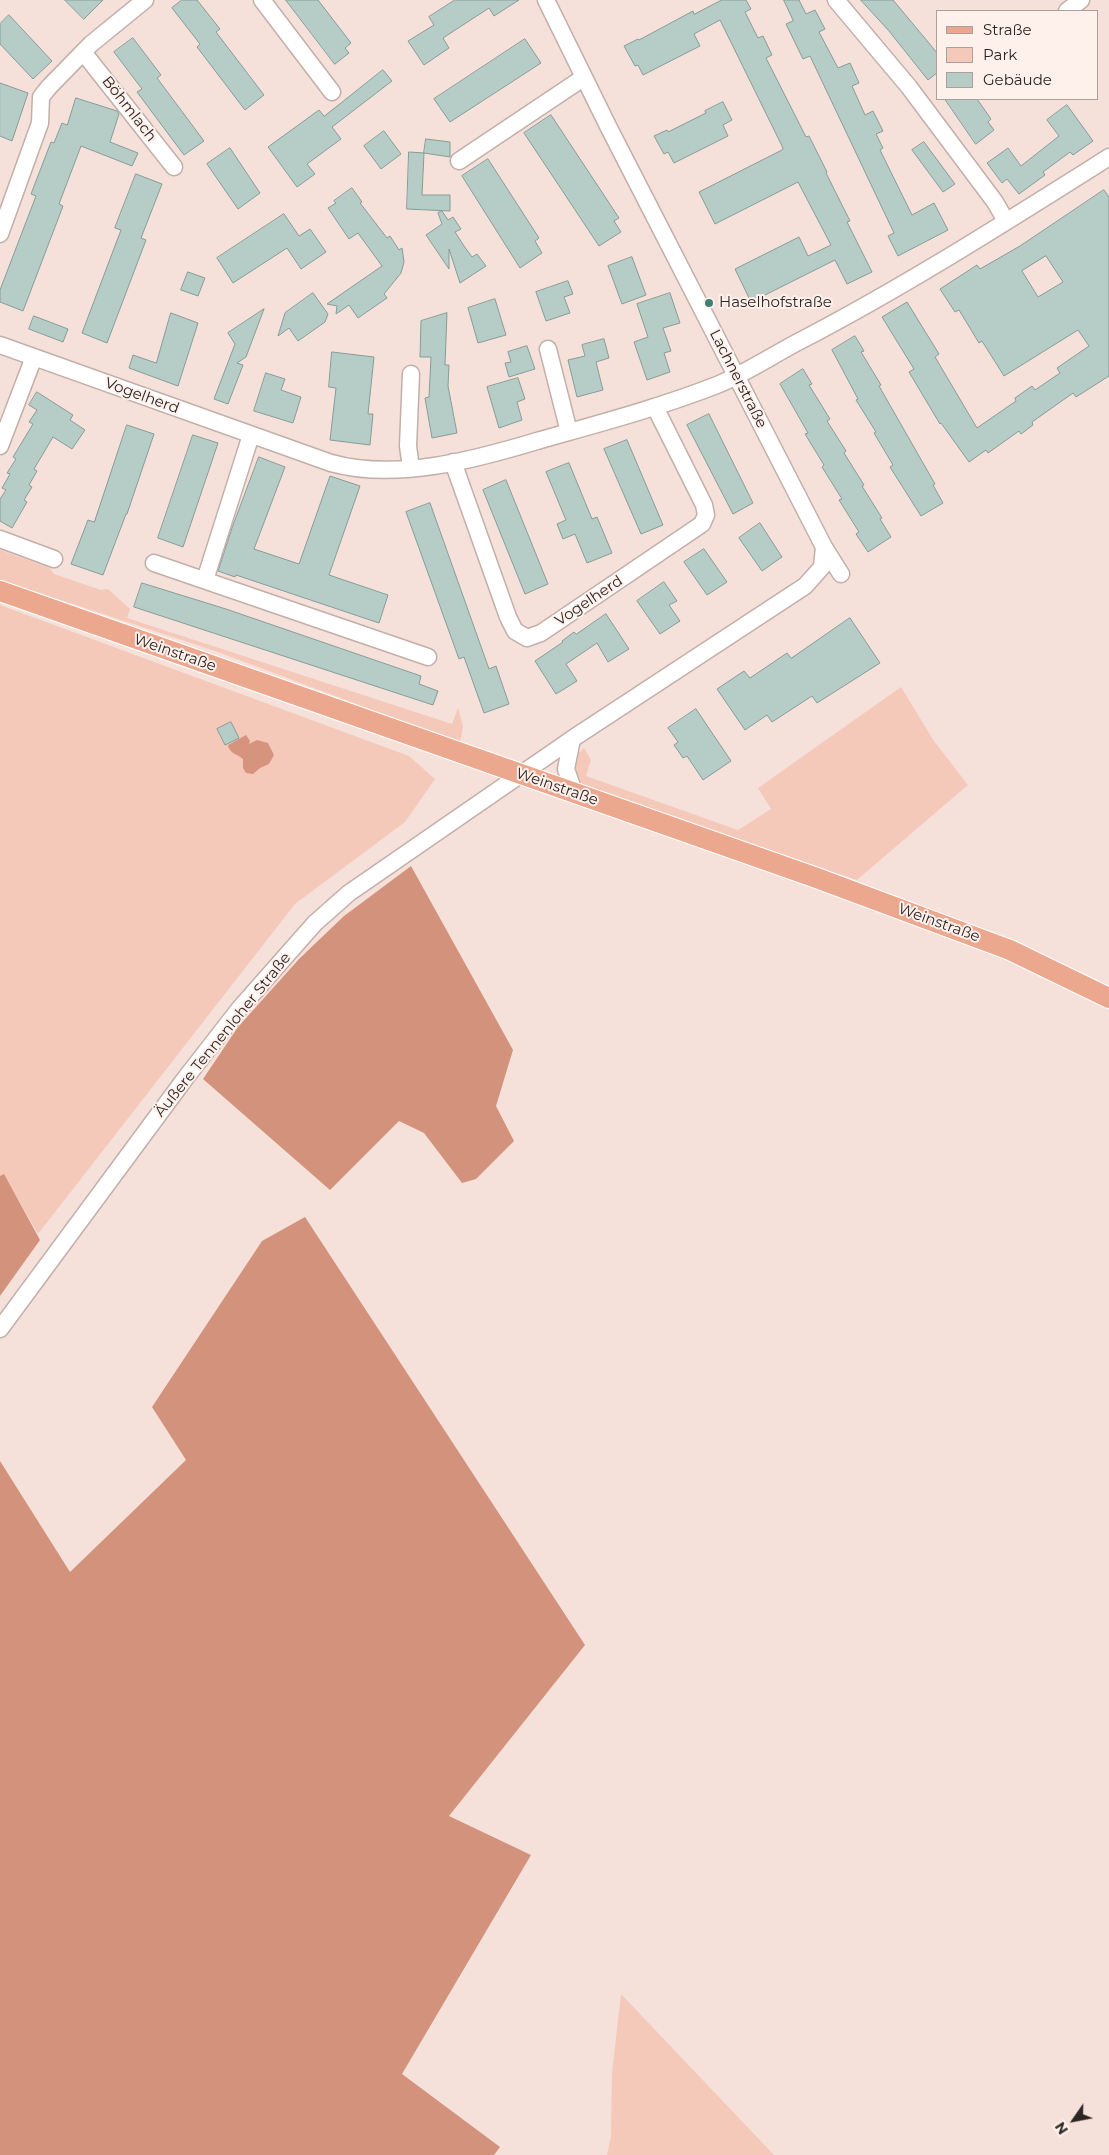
<!DOCTYPE html>
<html>
<head>
<meta charset="utf-8">
<style>
  body { margin:0 }
  #map { position:relative; width:1109px; height:2155px; overflow:hidden; background:#f6e1da; font-family:Montserrat,sans-serif }
  canvas { display:block }
  .legend { position:absolute; left:936px; top:10px; width:162px; height:90px; box-sizing:border-box; background:#fef1ec; border:1px solid #aba09c; margin:0; padding:6px 9px; list-style:none; font-size:15px; color:#2e2624 }
  .legend li { display:flex; align-items:center; gap:10px; height:25px }
  .legend b { width:25px; border:1px solid #aba09c }
  .north { position:absolute; left:1049px; top:2095px; width:50px; height:50px; -webkit-text-stroke:4px #fef1ec; paint-order:stroke; rotate:237deg; font-size:14px; font-weight:700; line-height:20px; text-align:center; color:#2e2624 }
  .north::after { content:''; display:block; margin:auto; width:18px; height:22px; background:#2e2624; clip-path:polygon(50% 0,100% 100%,50% 72%,0 100%) }
</style>
</head>
<body>
<div id="map">
<canvas width="1109" height="2155"></canvas>
<ul class="legend">
<li><b style="height:6px;background:#eca78f"></b>Straße</li>
<li><b style="height:14px;background:#f4c9ba"></b>Park</li>
<li><b style="height:14px;background:#b6cdc7"></b>Gebäude</li>
</ul>
<div class="north">N</div>
</div>
<script>
const g = document.querySelector('canvas').getContext('2d');
g.lineJoin = 'round';
function fill(path, color) { g.fillStyle = color; g.fill(path, 'evenodd'); }
function trace(path, color, width, dash) { g.strokeStyle = color; g.lineWidth = width; g.lineCap = dash ? 'butt' : 'round'; g.setLineDash(dash || []); g.stroke(path); }
function write(font, color, halo, rows, align = 'center') {
  g.font = font + ' Montserrat,sans-serif'; g.lineWidth = 4; g.setLineDash([]); g.textBaseline = 'middle'; g.strokeStyle = halo; g.fillStyle = color; for (const [text, x, y, turn = 0] of rows) {
    g.save(); g.translate(x, y); g.rotate((+turn || 0) * Math.PI / 180); g.textAlign = isNaN(turn) ? turn : align; if (halo) g.strokeText(text, 0, 0); g.fillText(text, 0, 0); g.restore();
  }
}
const green = new Path2D(`
  M0,550L50,568L54,574L101,590L108,589L130,609L127,618L452,724L458,708L463,726L460,743L218,652L0,580Z
  M0,605L409,756L435,779L405,822L295,904L38,1234L4,1175L0,1176Z
  M901,687L934,741L968,785L857,880L589,789C572,777 566,762 584,748L591,760L586,776L738,830L771,809L758,788Z
  M621,1994L774,2155H607L611,2137L612,2073Z`);
const forest = new Path2D(`
  M411,866L513,1050L496,1106L514,1141L476,1179L462,1183L424,1133L399,1121L330,1190L203,1079L238,1027L299,959L344,916Z
  M4,1174L40,1240L0,1296V1176Z
  M305,1217L585,1645L449,1816L531,1855L402,2074L500,2147L494,2155H0V1461L70,1572L186,1460L152,1407L262,1241Z`);
const water = new Path2D(`
  M246,735L250,741L249,744L257,740L268,743L274,755L269,764L260,768L253,774L246,773L243,768V759C237,754 229,753 228,745Z`);
const building = new Path2D(`
  M65,0H103L84,19Z
  M182,0H197L220,29L216,32L264,95L245,110L197,47L200,44L172,8Z
  M286,0H318L351,43L345,48L349,53L335,64Z
  M455,0H519L494,16L489,8L443,38L449,48L424,65L408,41L434,25L429,17Z
  M722,0H746L751,9L745,12L758,38L763,36L772,55L766,58L806,137L809,136L827,172L826,173L850,221L847,222L872,272L847,284L835,260L751,302L735,269L799,237L808,256L831,245L798,182L715,224L699,192L782,150L783,148L720,20L694,34L700,46L643,75L638,65L635,66L624,46L638,39L639,40L693,11L694,14Z
  M784,0H799L806,14L815,10L825,29L819,32L838,68L850,63L859,83L852,86L865,115L873,111L883,131L876,134L883,148L880,150L912,215L934,203L948,230L898,256L888,236L894,233L810,56L803,59L786,24L793,21Z
  M861,0H893L938,54V72L928,80L889,31Z
  M9,15L52,61L33,79L0,44V24Z
  M133,38L161,75L157,78L204,141L184,155L137,92L142,89L114,52Z
  M525,39L541,63L450,122L434,99Z
  M383,70L392,81L332,127L341,139L307,164L315,174L297,187L268,147L319,110L324,116Z
  M0,83L28,93L12,141L0,136Z
  M76,98L117,111L119,114L110,142L138,153L132,166L81,146L59,204L63,206L23,311L0,302V290L36,196L31,194L51,142L54,143L62,123L67,125Z
  M945,99H977L991,119L988,122L994,130L976,144Z
  M723,102L732,120L723,125L728,136L674,163L668,152L664,154L654,136L667,130L668,132L706,113L705,111Z
  M1067,105L1093,141L1073,155L1070,152L1043,172L1045,175L1019,194L1007,179L1002,183L987,163L1008,148L1021,166L1059,136L1047,120Z
  M551,115L619,218L614,221L621,232L599,246L524,133Z
  M384,131L401,154L381,169L364,146Z
  M426,139L450,142V157L424,153Z
  M924,142L955,184L943,192L912,150Z
  M230,148L260,193L238,209L207,164Z
  M409,152L424,153L422,195H450V211L407,209Z
  M488,159L539,238L535,241L542,253L520,268L462,176Z
  M136,174L162,184L141,238L146,240L107,343L82,333L121,230L115,228Z
  M352,188L362,202L360,203L387,238L390,236L399,250L402,248L404,262L401,273L384,294L387,298L358,318L349,305L336,314L337,306L327,304L382,266L358,233L349,239L328,208L336,203L334,201Z
  M1104,190L1109,197V376L1076,397L1073,393L1032,422L1033,425L1021,434L1019,431L988,453L986,450L969,462L941,423L940,424L909,372L914,369L882,317L907,302L939,354L935,357L977,428L1016,401L1015,398L1032,386L1035,390L1060,373L1057,368L1089,346L1078,330L1004,376L982,341L979,343L959,310L955,312L940,289L977,265L980,269L1020,246ZM1046,256L1063,282L1038,297L1022,271Z
  M442,211L448,220L453,217L461,229L455,232L464,246L472,257L477,254L486,266L460,283L449,249V269L426,235L442,224L438,213Z
  M284,214L299,236L310,229L326,252L301,269L287,248L233,283L217,258Z
  M632,257L646,295L622,304L608,266Z
  M188,272L205,278L198,296L181,290Z
  M568,281L573,294L564,297L570,313L546,321L536,292Z
  M313,293L328,314L325,322L298,341L289,328L278,336L285,313Z
  M670,293L680,323L663,328L671,351L664,353L670,372L647,380L634,342L648,337L637,304Z
  M495,299L506,335L478,343L468,308Z
  M264,309L246,357L237,363L243,365L228,404L214,399L235,344L228,333Z
  M171,313L198,323L178,386L129,368L133,355L156,363Z
  M447,313L445,365H449L448,386L457,433L432,438L425,398L429,397L431,357H420L421,321Z
  M34,316L68,329L63,342L29,329Z
  M855,336L864,351L861,352L881,385L879,386L935,484L933,485L943,503L921,516L890,467L893,465L874,433L876,432L856,400L858,399L832,350Z
  M604,339L609,358L596,362L603,390L577,397L568,360L585,356L582,345Z
  M527,346L535,369L509,377L505,363L511,362L508,352Z
  M332,352L374,357L368,414H373L370,445L330,440L336,388L329,387Z
  M803,369L812,384L809,385L830,419L827,421L846,451L844,453L864,485L862,486L882,518L880,519L891,537L868,552L856,534L859,532L839,500L842,499L822,467L824,465L805,434L808,433L780,384Z
  M266,373L285,379L281,390L301,397L293,423L254,411Z
  M518,378L525,399L517,402L522,420L499,428L487,387Z
  M37,392L73,415L70,420L85,430L72,449L53,437L34,469L37,471L29,485L32,487L24,500L27,502L12,528L0,521V499L6,490L2,488L10,474L7,473L16,459L13,457L33,424L29,422L37,410L29,405Z
  M709,414L753,503L733,514L687,425Z
  M127,425L154,434L127,514H126L103,575L71,564L88,520L94,522Z
  M193,435L218,443L183,547L158,538Z
  M627,440L663,525L641,534L604,449Z
  M259,457L285,467L254,549L299,564L330,476L360,486L329,575L388,595L379,623L236,575L235,577L218,571L232,528Z
  M569,463L592,519L597,517L612,553L587,563L575,534L563,539L557,524L566,520L546,472Z
  M506,480L548,584L525,594L483,490Z
  M430,503L489,669L496,666L509,704L484,713L464,657L459,659L406,512Z
  M760,523L782,557L762,571L739,538Z
  M704,549L727,582L707,595L684,562Z
  M664,582L677,601L669,605L680,621L660,634L637,601Z
  M142,583L226,609L421,676L419,684L438,691L433,705L134,607Z
  M606,614L629,649L608,662L597,643L566,664L577,681L556,694L535,661L563,642L562,641L574,632L576,634Z
  M850,618L880,663L817,703L812,696L772,722L767,715L745,730L717,689L744,671L750,678L787,653L791,658Z
  M696,709L731,761L703,780L687,756L683,758L674,745L678,742L668,728Z
  M231,722L239,738L225,745L217,729Z`);
const minor = new Path2D(`
  M262,0L332,92
  M546,0L609,128L824,547L841,574
  M836,0L909,87L995,202L1006,221
  M1067,11L1081,0
  M83,52L174,167
  M459,161L583,78
  M0,234L40,123L41,97L49,87L91,44L145,0
  M0,345L331,463C396,481 474,460 537,441C597,424 658,408 717,385C744,374 770,357 796,343C904,287 1006,222 1109,157
  M548,349L569,432
  M411,374L408,446L411,468
  M0,446L34,357
  M453,462L508,617L515,631L527,638L541,633L702,524L706,515L704,505L655,407
  M0,539L54,559
  M154,563L428,657
  M205,580L251,435
  M572,739L566,769L574,792
  M0,1329L184,1080L240,1008L315,923L349,893L572,739L805,586L822,567L824,547`);
const major = new Path2D(`
  M0,591L814,877L1010,950L1109,998`);
const markers = [
  [709,303,5,"#3e8275"]
];
const streetNames = [
  ["Böhmlach",129,109,52],
  ["Lachnerstraße",738,379,63],
  ["Vogelherd",142,396,20],
  ["Vogelherd",589,601,-34],
  ["Weinstraße",175,653,19],
  ["Weinstraße",557,787,19],
  ["Weinstraße",939,923,20],
  ["Äußere Tennenloher Straße",223,1035,-51]
];
const poiNames = [
  ["Haselhofstraße",719,303]
];
fill(green, '#f4c9ba');
fill(forest, '#d3927b');
fill(water, '#d6947e');
fill(building, '#b6cdc7');
trace(building, '#869c97', 1);
trace(minor, '#c3afa9', 19);
trace(major, '#fff', 22);
trace(minor, '#fff', 16);
trace(major, '#eca78f', 20);
for (const [x, y, r, color] of markers) { const dot = new Path2D(); dot.arc(x, y, r, 0, 2 * Math.PI); g.fillStyle = color; g.fill(dot); trace(dot, '#fef1ec', 2); }
write('15px', '#2e2624', '#fef1ec', streetNames);
write('15px', '#2e2624', '#fef1ec', poiNames, 'left');
</script>
</body>
</html>
